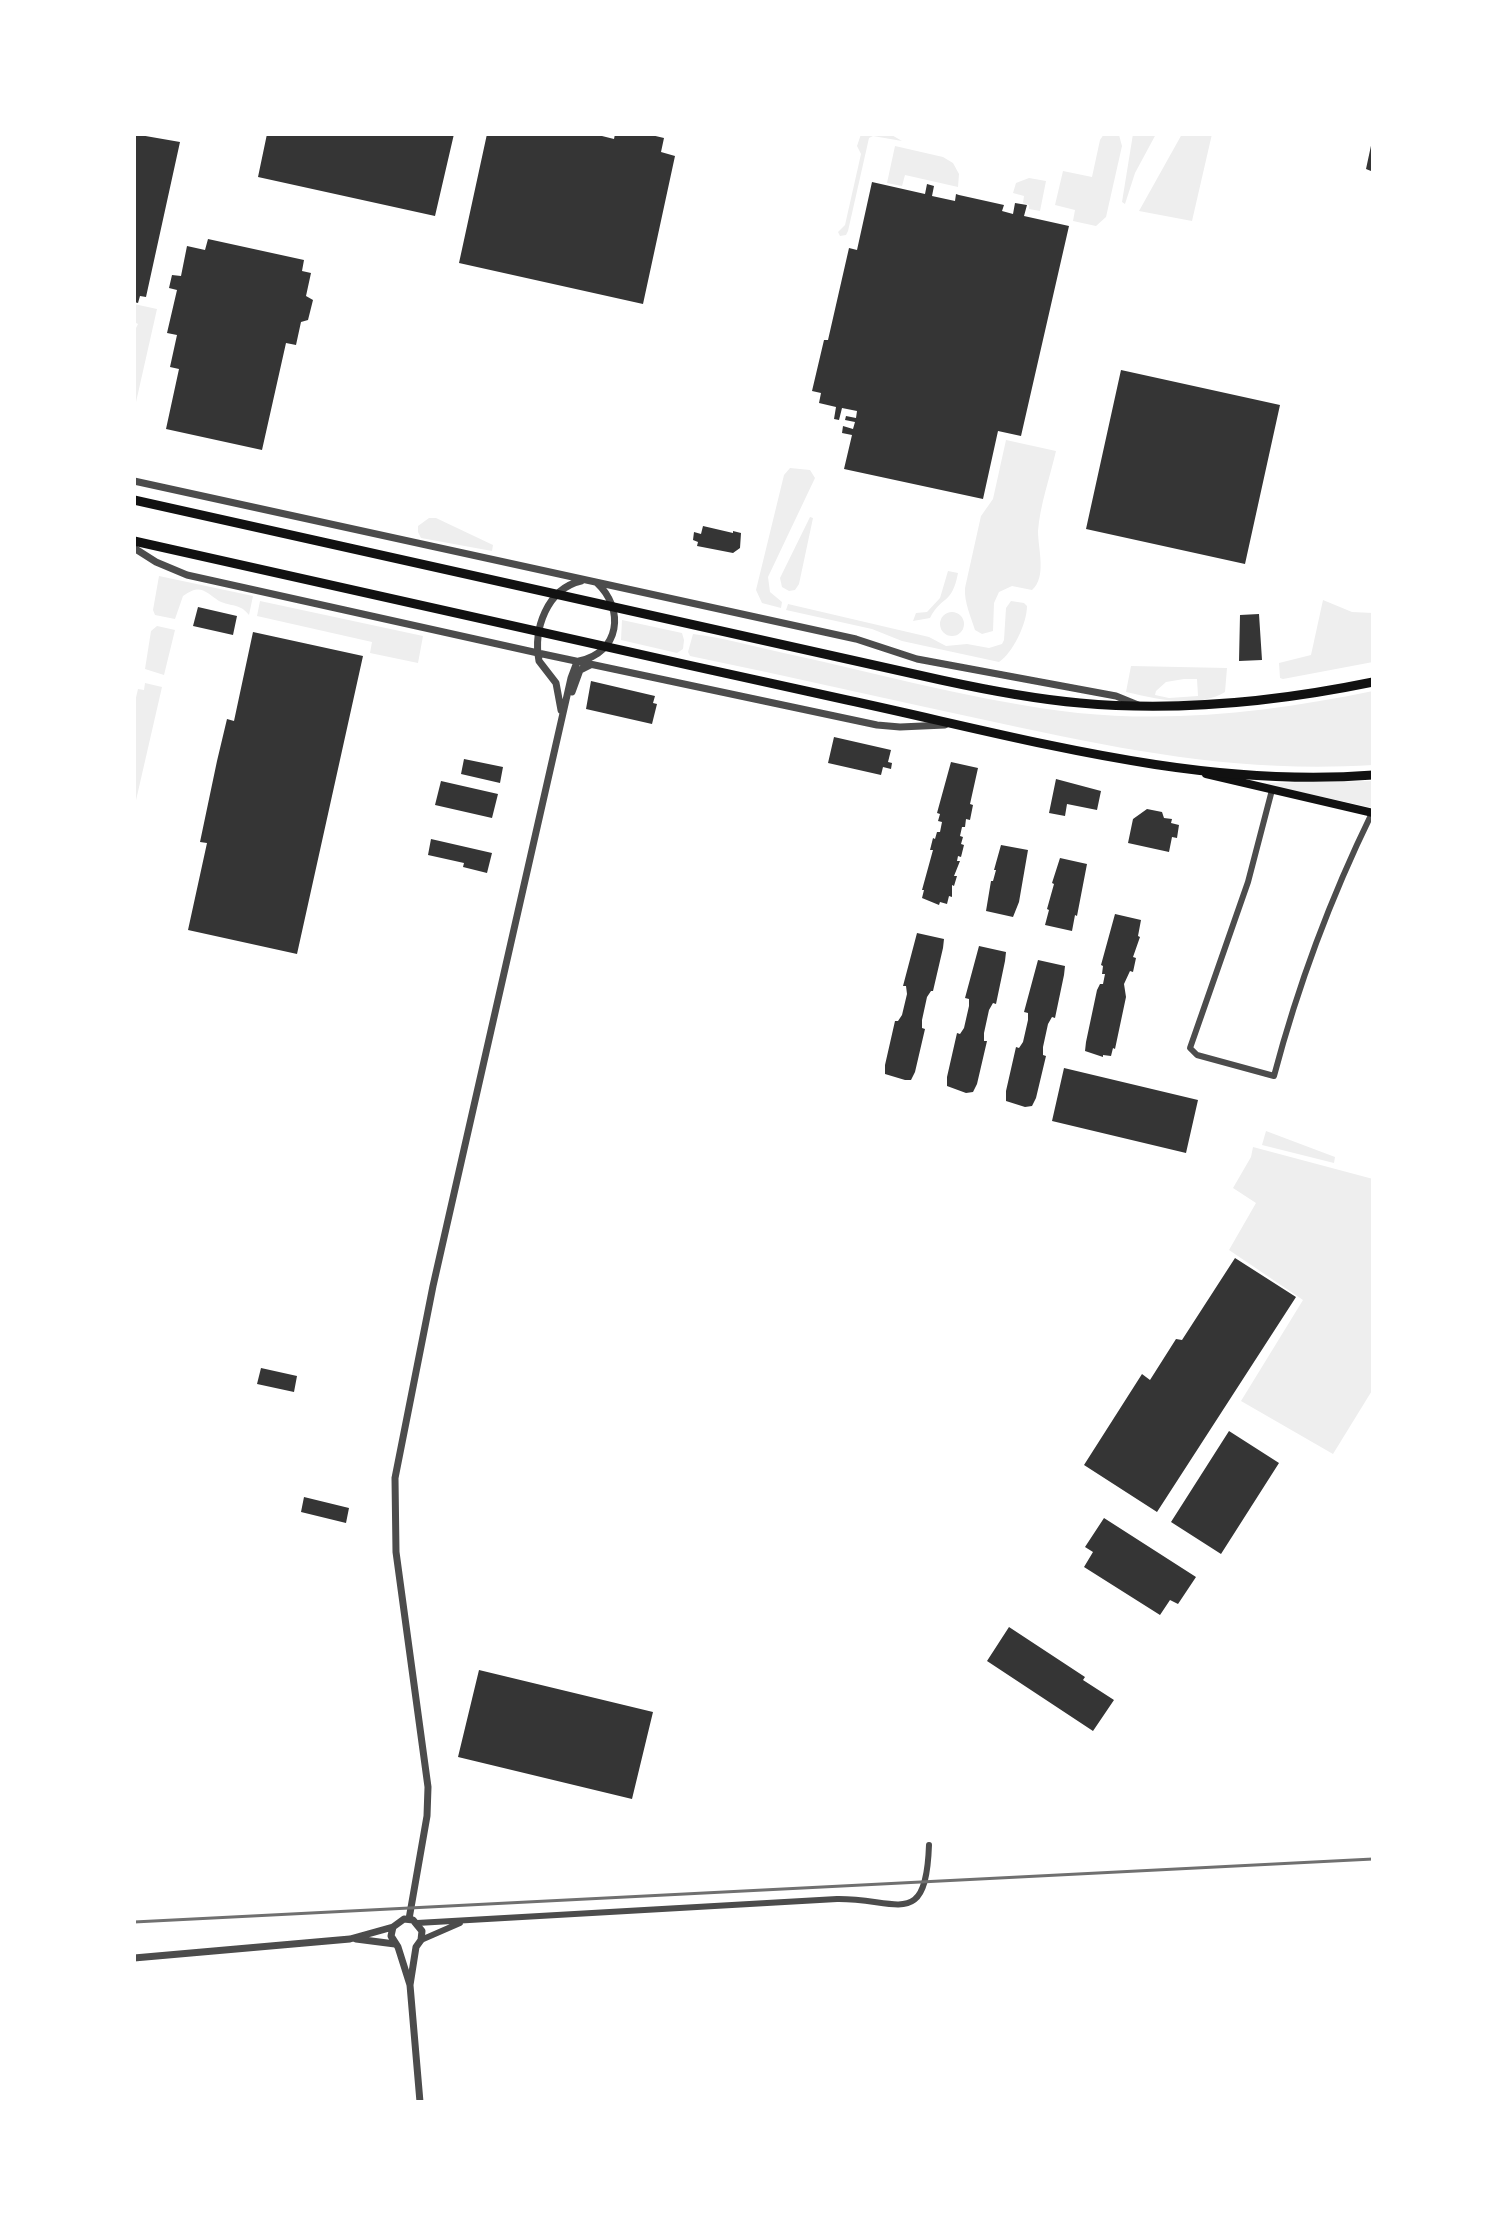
<!DOCTYPE html>
<html>
<head>
<meta charset="utf-8">
<style>
  body { margin:0 }
  #map { position:relative; width:1507px; height:2236px; overflow:hidden; background:#fff; font-family:"IBM Plex Sans",sans-serif }
  canvas { display:block }
  .frame { position:absolute; inset:0; border:136px solid #fff; pointer-events:none }
</style>
</head>
<body>
<div id="map">
<canvas width="1507" height="2236"></canvas>
<div class="frame"></div>
</div>
<script>
const g = document.querySelector('canvas').getContext('2d');
g.lineJoin = 'round';
function fill(path, color) { g.fillStyle = color; g.fill(path, 'evenodd'); }
function trace(path, color, width, dash) { g.strokeStyle = color; g.lineWidth = width; g.lineCap = dash ? 'butt' : 'round'; g.setLineDash(dash || []); g.stroke(path); }
const green = new Path2D(`
  M861,134H890L902,141L873,136L869,138L848,231L846,235L840,236L838,232L845,225L861,154L857,146Z
  M1104,134L1119,135L1122,146L1106,217L1096,226L1073,221L1075,210L1055,205L1063,171L1092,177L1100,140Z
  M1133,134H1156L1135,173L1125,204L1122,202Z
  M1182,134H1212L1192,221L1139,211Z
  M895,146L943,157L953,163L959,174L958,187L905,175L902,186L887,183Z
  M1029,178L1046,181L1040,211L1029,209V205L1023,203L1024,196L1013,193L1016,183Z
  M134,304L157,309L134,411V332L138,324L134,322Z
  M1006,440L1056,451C1050,477 1040,505 1038,531C1038,549 1047,577 1032,590L1012,586L999,592L994,603L993,631L982,634L975,630C971,617 964,602 965,588L981,516L993,499Z
  M790,468L810,470L815,478L768,577L770,592L782,602L781,608L762,603L756,590L784,475Z
  M810,517L813,518L799,584L795,590L789,591L782,587L780,578Z
  M429,518H436L493,545L492,551L421,538L418,532V526Z
  M948,571L958,573C952,605 942,595 930,618L913,621L916,613L927,612L940,598Z
  M159,576L253,596L249,615C240,603 231,607 219,601C205,592 201,583 183,596L175,619L155,615L153,610Z
  M1323,600L1352,612L1373,613V662L1283,679L1280,678L1279,663L1311,655Z
  M260,601L423,636L418,663L370,653L372,642L257,616Z
  M1011,601L1024,603L1027,606C1027,623 1013,653 999,662L902,641L872,629L786,610L788,604L929,637L946,646L967,644L989,648L1002,644L1004,640L1006,608Z
  M940 624a12 12 0 1 1 24 0a12 12 0 1 1-24 0Z
  M622,620L682,633L684,640L683,649L677,653L621,640Z
  M157,626L175,630L164,675L145,669L151,631Z
  M693,634C725,638 756,647 788,654C884,675 981,702 1078,713C1178,723 1276,711 1373,691V765C1239,773 1129,751 999,723C896,701 793,677 690,656L688,652Z
  M1131,666L1227,668L1225,692C1196,709 1157,699 1126,692ZM1184,679H1197L1198,696L1169,698L1155,695L1156,691L1166,682Z
  M145,683L162,687L134,809V706L138,689L144,690Z
  M1373,781V808L1259,783Z
  M1266,1131L1335,1157L1334,1163L1262,1145Z
  M1253,1147L1373,1179V1389L1333,1454L1241,1401L1303,1300L1229,1250L1256,1203L1233,1188L1251,1157Z`);
const building = new Path2D(`
  M134,134L180,142L146,297L140,296L138,303L134,302Z
  M267,134H454L435,216L258,177Z
  M487,134H594L614,139L615,134H647L664,138L661,152L675,156L643,304L459,263Z
  M1372,141L1373,167L1371,171L1366,169Z
  M872,182L925,194L927,184L934,186L932,196L955,201L956,194L959,195L1004,205L1002,211L1013,214L1015,203L1027,205L1024,216L1069,226L1021,436L998,431L983,499L844,469L852,435L842,433L843,426L853,429L855,422L845,420L846,416L856,418L857,411L842,408L839,420L834,419L836,407L819,403L821,393L812,391L824,340H828L849,248L857,250Z
  M208,239L304,260L302,271L311,273L306,296L313,300L308,320L301,322L296,345L286,343L262,450L166,429L179,369L170,367L177,335L167,333L177,290L169,288L172,275L181,276L187,246L205,250Z
  M1121,370L1280,405L1245,564L1086,529Z
  M703,526L733,533V531L741,533L740,548L733,553L697,546L698,542L693,540L694,532L701,534Z
  M198,607L237,616L233,635L193,626Z
  M1259,614L1262,660L1239,661L1240,615Z
  M253,632L363,656L297,954L188,930L207,843L200,842L217,761L227,719L234,721Z
  M591,681L655,696L653,703L657,704L652,724L586,709Z
  M834,737L891,750L888,762L892,763L891,769L883,767L881,775L828,763Z
  M464,759L503,767L500,783L461,774Z
  M951,762L978,768L970,804L973,805L970,820L966,819L965,827H962L960,836L963,837L961,844L964,845L961,857L958,856L957,861H960L954,876H957L954,886L952,885V897L949,896L947,904L940,902L939,905L922,898L924,890H922L933,850H930L933,838L935,839L937,832H940L942,822L938,821L940,814L937,813Z
  M1056,779L1101,791L1097,810L1067,804L1065,816L1049,813Z
  M441,781L498,794L492,818L435,805Z
  M1147,809L1162,812L1164,818L1172,819L1171,823L1179,825L1177,838L1172,837L1169,852L1128,843L1133,819Z
  M431,839L492,853L487,873L463,867L464,863L428,855Z
  M1001,845L1028,850L1019,902L1013,917L986,911L991,881H993L996,870H994Z
  M1060,858L1087,864L1077,916L1075,915L1072,931L1045,925L1049,910L1047,909L1054,884L1052,883Z
  M1115,914L1141,920L1138,936L1140,937L1133,957L1136,958L1133,972L1130,971L1124,984L1126,997L1115,1049L1113,1048L1111,1056L1103,1055V1057L1085,1051L1086,1042L1097,990L1100,984H1103L1105,974H1102L1103,966L1101,965Z
  M917,933L944,939L943,948L933,991H931L927,997L922,1020V1028L925,1029L915,1072L911,1080H905L885,1074V1065L895,1021H898L902,1015L907,994L906,986H903Z
  M979,946L1006,952L1005,961L996,1004L993,1003L989,1010L984,1033V1041H987L977,1084L973,1092L966,1093L947,1086V1077L957,1033L960,1034L964,1028L969,1006V999L965,998Z
  M1038,960L1065,966L1064,975L1055,1018L1052,1017L1048,1024L1043,1047V1055L1046,1056L1036,1098L1032,1106L1025,1107L1006,1101V1091L1016,1047L1019,1048L1023,1042L1028,1020V1013L1024,1012Z
  M1064,1068L1198,1100L1186,1153L1052,1121Z
  M1235,1258L1296,1297L1157,1512L1084,1465L1142,1374L1150,1380L1176,1339L1182,1340Z
  M261,1368L297,1376L294,1392L257,1384Z
  M1229,1431L1279,1463L1221,1554L1171,1522Z
  M304,1497L349,1508L346,1523L301,1512Z
  M1104,1518L1196,1577L1178,1604L1170,1600L1160,1615L1084,1567L1093,1552L1085,1547Z
  M1009,1627L1085,1677L1083,1680L1114,1700L1093,1731L987,1661Z
  M479,1670L653,1712L632,1799L458,1757Z`);
const minor = new Path2D(`
  M1272,790L1248,882L1190,1048L1197,1055L1274,1076C1298,985 1331,897 1372,813
  M417,1923L837,1899C897,1898 926,1931 929,1845
  M421,1940L460,1923`);
const tertiary = new Path2D(`
  M134,481L856,639L917,659L1116,696L1138,705
  M134,548L156,562L187,575L538,653L877,725L900,727L945,725
  M579,661C620,653 625,609 597,583
  M572,692L580,670L590,665
  M561,710L556,683L539,661C533,629 547,589 581,581
  M409,1919L427,1816L428,1787L396,1552L395,1478L433,1286L571,678L577,662
  M356,1939L395,1944
  M134,1958L350,1939L393,1927
  M410,1985L416,1947L421,1940L422,1931L413,1920L404,1919L393,1927L391,1936L398,1947L410,1985L420,2102`);
const secondary = new Path2D(`
  M1206,774L1373,813`);
const primary = new Path2D(`
  M134,500L941,680C987,690 1033,699 1080,703C1179,712 1276,702 1373,682
  M134,541C371,595 609,648 847,700C1020,737 1195,789 1373,775`);
const rail = new Path2D(`
  M134,1922L1373,1859`);
fill(green, '#eee');
fill(building, '#353535');
trace(minor, '#4c4c4c', 6);
trace(tertiary, '#4c4c4c', 7);
trace(secondary, '#111', 8);
trace(primary, '#111', 9);
trace(rail, '#707070', 3);
</script>
</body>
</html>
